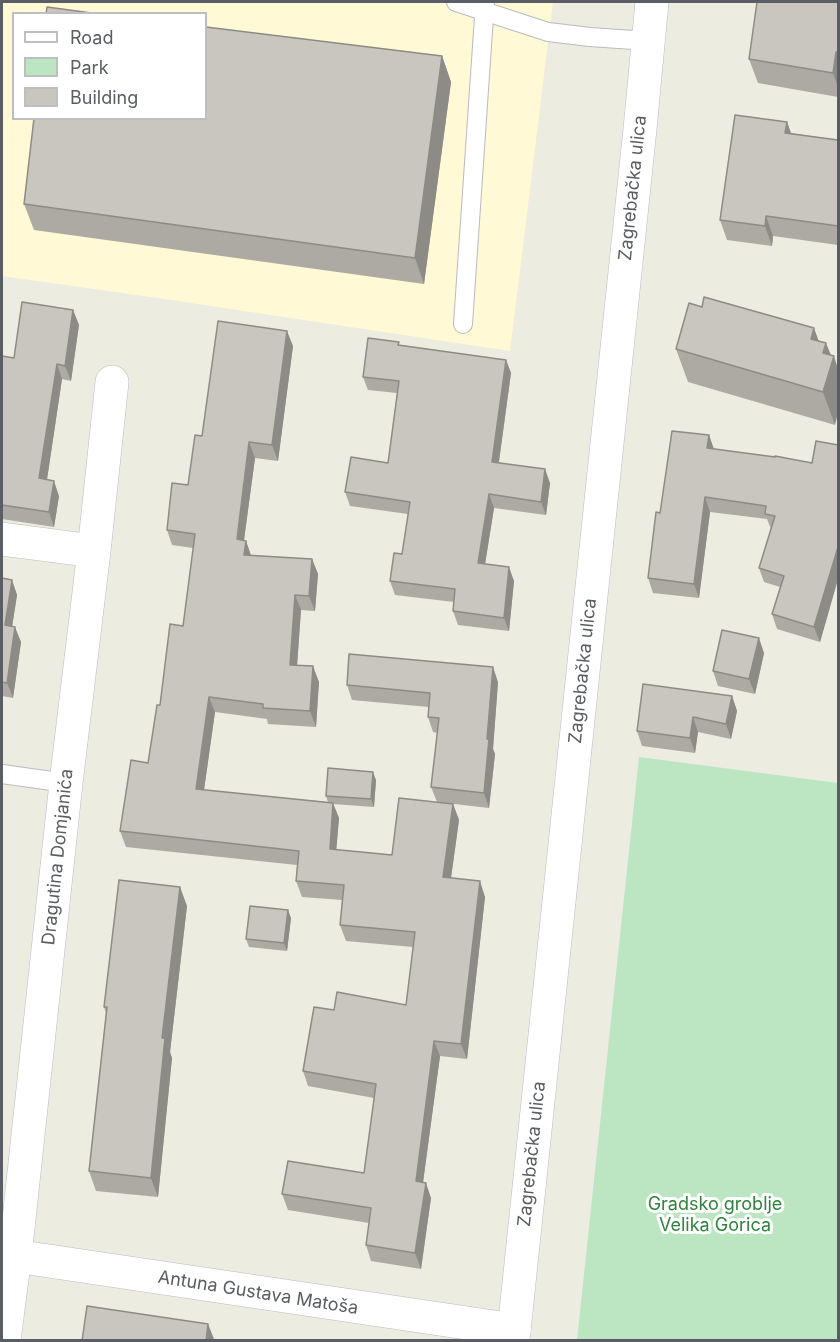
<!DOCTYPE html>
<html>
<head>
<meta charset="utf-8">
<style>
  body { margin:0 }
  #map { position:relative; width:840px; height:1342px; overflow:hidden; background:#edece1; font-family:Inter,sans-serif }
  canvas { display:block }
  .frame { position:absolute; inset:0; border:3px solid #5a5d63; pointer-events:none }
  .legend { position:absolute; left:12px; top:12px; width:195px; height:108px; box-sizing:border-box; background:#fff; border:2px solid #bdbec1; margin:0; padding:8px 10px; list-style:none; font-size:18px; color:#5a5d63 }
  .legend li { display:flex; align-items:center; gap:12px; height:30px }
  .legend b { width:30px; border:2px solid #bdbec1 }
</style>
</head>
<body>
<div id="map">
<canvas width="840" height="1342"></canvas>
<div class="frame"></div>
<ul class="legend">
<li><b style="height:8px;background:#fff"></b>Road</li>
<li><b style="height:16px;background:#bce6c1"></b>Park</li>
<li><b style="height:16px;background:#c8c6be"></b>Building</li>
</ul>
</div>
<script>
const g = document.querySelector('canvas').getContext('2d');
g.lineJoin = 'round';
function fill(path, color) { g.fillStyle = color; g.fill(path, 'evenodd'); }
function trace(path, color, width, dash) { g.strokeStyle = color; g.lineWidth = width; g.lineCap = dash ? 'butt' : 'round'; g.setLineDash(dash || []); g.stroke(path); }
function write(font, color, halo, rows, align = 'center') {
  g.font = font + ' Inter,sans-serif'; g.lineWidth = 6; g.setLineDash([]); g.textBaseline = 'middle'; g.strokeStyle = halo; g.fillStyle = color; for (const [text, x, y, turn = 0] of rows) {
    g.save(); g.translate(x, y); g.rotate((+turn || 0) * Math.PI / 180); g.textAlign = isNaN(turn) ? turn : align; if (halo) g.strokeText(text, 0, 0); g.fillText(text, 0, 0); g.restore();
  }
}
const commercial = new Path2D(`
  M2,2H553L510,351L158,298L2,276ZM14,14H206V118H14Z`);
const green = new Path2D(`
  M639,757L838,783V1340H577Z`);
const lane = new Path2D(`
  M456,2L548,32L590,37L648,41
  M463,324L485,2
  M2,774L66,783`);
const street = new Path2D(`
  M2,539L94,551L66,783L15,1256L4,1340
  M94,551L112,382
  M2,1255L15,1256L514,1330`);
const secondary = new Path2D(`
  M513,1340L640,129L652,2`);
const wall = new Path2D(`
  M838,2V97L758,83L749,59Z
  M442,56L451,82L424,284L34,230L24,204Z
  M787,122L791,133L838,140V245L773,236L772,246L727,240L720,220Z
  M702,307L814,328L835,425L688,382L676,349Z
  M73,310L79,325L71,381L62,379L47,479L59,496L54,527L2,519V356L14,358Z
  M400,345L506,360L511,373L499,462L550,483L546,515L494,508L485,564L514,581L509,631L458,625L453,611L454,602L395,595L390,581L402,554L408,514L350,506L345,492L388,463L397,393L368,390L363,377Z
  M293,346L278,461L255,458L244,540L246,541L251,555L312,559L318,574L315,611L301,610L297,665L319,682L316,727L268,724L267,719L215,712L204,790L328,802L326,796L376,780L374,807L333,804L339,818L336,850L392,855L453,804L459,820L451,878L485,897L467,1059L440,1056L423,1183L431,1198L421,1269L371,1261L366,1245L369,1223L288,1210L282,1194L364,1173L374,1098L308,1086L303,1071L334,1010L406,1005L413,947L346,941L340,925L342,900L302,897L296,881L297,865L126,847L120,831L148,763L160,705L183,626L193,548L172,545L167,530L188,485L202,436Z
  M709,435L714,449L812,463L838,445V579L820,642L777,629L772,614L780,587L764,582L759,568L771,529L767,519L710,512L699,598L653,593L648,578L660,513Z
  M2,578L12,580L17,595L12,627L21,642L13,698L2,696Z
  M764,653L755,694L718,686L713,671Z
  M498,682L493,749L495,754L489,808L437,802L431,787L437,733L433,732L428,717L429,707L352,700L347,685Z
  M732,696L737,711L731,739L698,732L695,753L642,746L637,731Z
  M187,906L170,1052L172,1058L158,1197L96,1191L89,1171L106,1013L104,1007Z
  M291,918L287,951L249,947L246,939Z`);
const shadedWall = new Path2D(`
  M836,52L838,59V88L833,73Z
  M442,56L451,82L424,284L415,258Z
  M787,122L794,142L785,133Z
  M766,216L773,236L772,246L765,226Z
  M73,310L79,325L71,381L65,366Z
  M814,328L826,361L811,339Z
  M287,331L293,346L278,461L272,445Z
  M826,343L833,360L834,356L838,369V413L835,425L823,392V353Z
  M506,360L511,373L497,475L492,462Z
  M57,364L62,379L45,493L39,478Z
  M709,435L714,450L707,448Z
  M249,442L255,458L242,555L237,539Z
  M545,469L550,483L546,515L541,502Z
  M54,481L59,496L54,527L49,512Z
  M489,494L494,508L483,577L478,563Z
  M705,497L710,512L699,598L694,584Z
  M246,541L251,556L244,555Z
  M838,547V579L820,642L814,627Z
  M312,559L318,574L315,611L309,596Z
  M509,567L514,581L509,631L504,618Z
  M12,580L17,595L10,640L5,625Z
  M295,595L301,610L296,680L290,665Z
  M15,627L21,642L13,698L7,683Z
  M759,638L764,653L755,694L749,679Z
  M313,666L319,682L316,727L310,711Z
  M493,667L498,682L493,749L495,754L489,808L484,793L487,739Z
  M732,696L737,711L731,739L726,724Z
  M209,697L215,712L202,804L196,789Z
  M693,717L698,732L695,753L690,738Z
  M373,772L376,780L374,807L371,799Z
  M333,803L339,818L335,865L330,849Z
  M453,804L459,820L449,892L443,877Z
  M480,881L485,897L467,1059L461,1044Z
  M180,887L187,906L170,1052L172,1058L158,1197L151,1178L162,1038Z
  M288,910L291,918L287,951L284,943Z
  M434,1041L440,1056L421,1197L416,1181Z
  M426,1183L431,1198L421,1269L415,1253Z
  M208,1324L214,1339V1341H206Z`);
const building = new Path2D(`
  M757,2H838V53L836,52L833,73L749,59Z
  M47,7L99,14H46Z
  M206,27L442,56L415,258L24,204L34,118H206Z
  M735,115L787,122L785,133L838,140V226L766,216L765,226L720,220Z
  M704,297L814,328L811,339L826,343L823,353L834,356L823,392L676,349L689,303L702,307Z
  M22,302L73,310L65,366L57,364L39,478L54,481L49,512L2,505V356L14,358Z
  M218,321L287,331L272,445L249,442L237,539L246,541L244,555L312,559L309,596L295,595L290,665L313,666L310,711L263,708V704L209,697L196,789L333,803L330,849L392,855L399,798L453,804L443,877L480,881L461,1044L434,1041L416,1181L426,1183L415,1253L366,1245L371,1208L282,1194L288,1161L364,1173L376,1084L303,1071L314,1007L334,1010L337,992L406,1005L415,932L340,925L344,885L296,881L299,851L120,831L131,760L148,763L157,705H160L170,624L183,626L195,534L167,530L172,483L188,485L195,435L202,436Z
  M368,338L399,342L398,345L506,360L492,462L545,469L541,502L489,494L478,563L509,567L504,618L453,611L455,589L390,581L394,553L402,554L410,502L345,492L351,457L388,463L399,381L363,377Z
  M672,431L709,435L707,448L775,457V456L812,463L816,441L838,445V547L814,627L772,614L784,576L759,568L775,516L765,514L766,506L705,497L694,584L648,578L656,512L660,513Z
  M2,578L12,580L5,625L15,627L7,683L2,682Z
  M722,630L759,638L749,679L713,671Z
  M349,654L493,667L487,739H489L484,793L431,787L439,718L428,717L430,693L347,685Z
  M643,684L732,696L726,724L693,717L690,738L637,731Z
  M328,768L373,772L371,799L326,796Z
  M119,880L180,887L162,1038H165L151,1178L89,1171L107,1007H104Z
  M250,906L288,910L284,943L246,939Z
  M87,1306L208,1324L206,1341H82Z`);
const streetNames = [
  ["Zagrebačka ulica",633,188,-84],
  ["Zagrebačka ulica",583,671,-84],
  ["Dragutina Domjanića",58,857,-84],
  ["Zagrebačka ulica",532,1154,-84],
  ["Antuna Gustava Matoša",258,1293,9]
];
const parkNames = [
  ["Gradsko groblje",715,1205],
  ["Velika Gorica",715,1226]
];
fill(commercial, '#fffad5');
fill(green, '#bce6c1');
trace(lane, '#b9bbc1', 20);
trace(street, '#b9bbc1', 34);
trace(secondary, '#babcc4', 34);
trace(lane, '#fff', 18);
trace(street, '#fff', 33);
trace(secondary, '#fff', 33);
fill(wall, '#acaaa3');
fill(shadedWall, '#8c8b85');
fill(building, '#c8c6be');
trace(building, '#8c8b85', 1.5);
write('18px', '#5a5d63', '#fff', streetNames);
write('18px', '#30833e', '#fff', parkNames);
</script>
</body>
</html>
